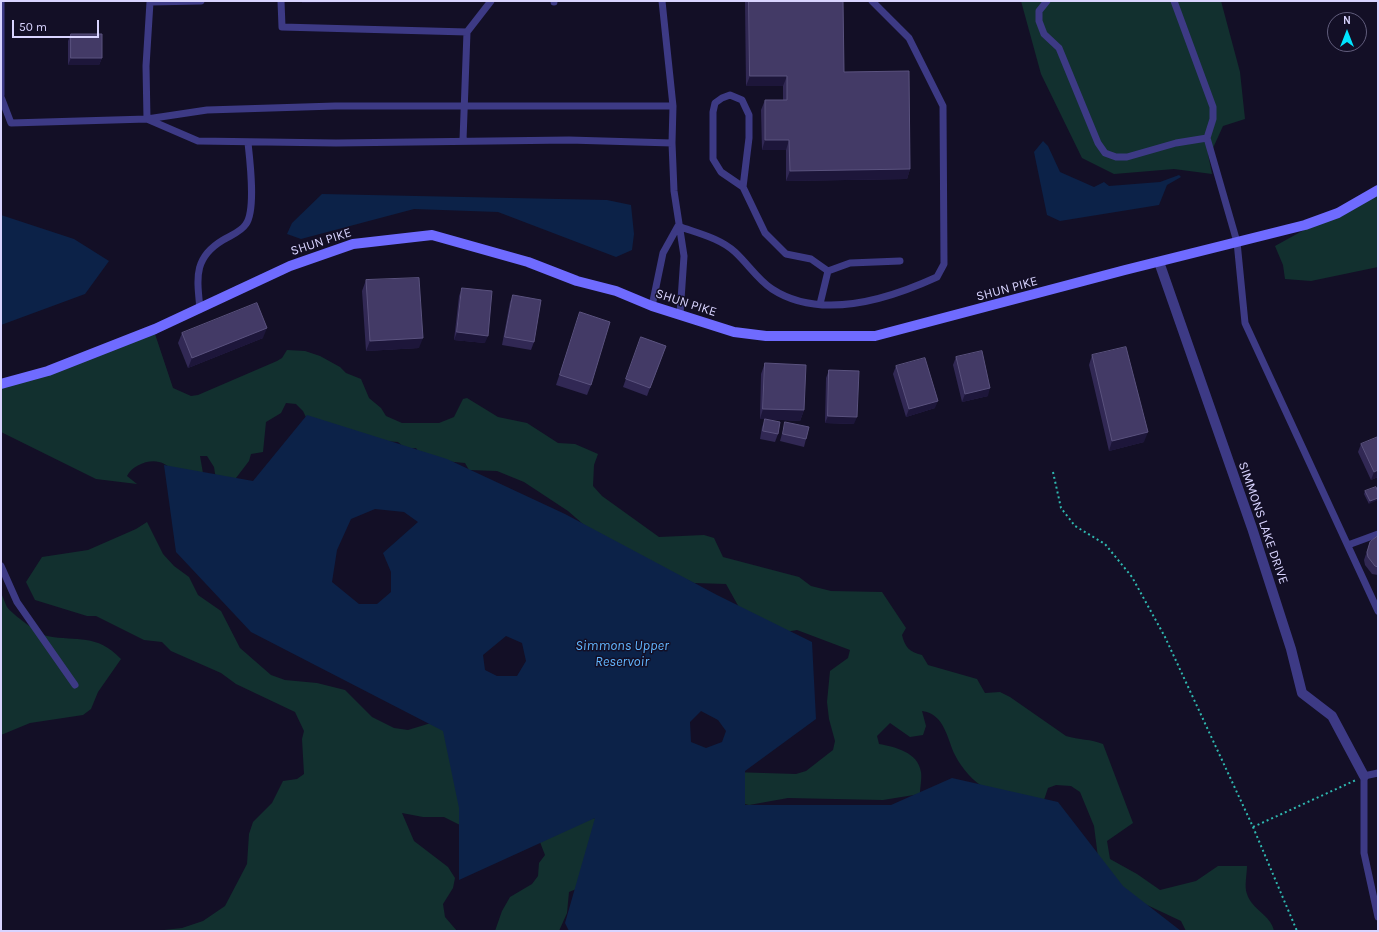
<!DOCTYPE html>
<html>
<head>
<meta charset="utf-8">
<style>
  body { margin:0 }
  #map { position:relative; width:1379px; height:932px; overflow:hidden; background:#130f26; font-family:Karla,sans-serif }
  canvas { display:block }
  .frame { position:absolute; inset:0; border:2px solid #d9d4ff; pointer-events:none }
  .north { position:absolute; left:1327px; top:12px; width:40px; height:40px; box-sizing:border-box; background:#130f26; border:1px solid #625e7d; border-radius:50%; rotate:0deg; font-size:11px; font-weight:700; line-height:16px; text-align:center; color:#d9d4ff }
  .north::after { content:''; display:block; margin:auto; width:14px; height:18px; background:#00e5ff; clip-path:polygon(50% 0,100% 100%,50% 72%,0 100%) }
  .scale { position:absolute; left:12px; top:20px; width:87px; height:18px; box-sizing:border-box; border:2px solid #d9d4ff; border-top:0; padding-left:5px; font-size:12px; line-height:14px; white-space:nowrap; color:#d9d4ff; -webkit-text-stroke:3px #130f26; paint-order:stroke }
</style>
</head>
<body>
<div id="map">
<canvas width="1379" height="932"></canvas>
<div class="frame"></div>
<div class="north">N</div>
<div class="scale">50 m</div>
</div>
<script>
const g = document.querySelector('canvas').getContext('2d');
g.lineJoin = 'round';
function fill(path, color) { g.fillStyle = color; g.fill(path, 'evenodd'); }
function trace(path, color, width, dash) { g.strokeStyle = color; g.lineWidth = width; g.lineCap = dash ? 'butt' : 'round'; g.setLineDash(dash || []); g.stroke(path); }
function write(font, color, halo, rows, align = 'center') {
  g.font = font + ' Karla,sans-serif'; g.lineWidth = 3; g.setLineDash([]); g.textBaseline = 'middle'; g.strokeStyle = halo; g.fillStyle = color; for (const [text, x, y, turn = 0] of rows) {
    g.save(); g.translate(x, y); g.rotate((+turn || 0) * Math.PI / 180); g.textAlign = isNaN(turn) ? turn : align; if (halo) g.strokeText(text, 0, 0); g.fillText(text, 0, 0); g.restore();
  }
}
const green = new Path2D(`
  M1021,1H1221L1240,72L1245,119L1223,126L1213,148L1208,154L1212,174L1174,169L1114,174L1082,158L1041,74Z
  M1378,189V267L1311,281L1285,279L1283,265L1275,246Z
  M154,331L173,388L191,396L198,395L277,361L282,358L287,350L305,351L320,356L340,367L346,373L361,379L369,398L381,408L386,416L402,423H439L454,417L463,399L467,398L498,417L527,423L558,443L575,444L598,454L594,465L593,486L602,496L659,537L704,535L714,538L723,557L799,577L811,586L831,591L882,592L906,628L902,635C905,647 909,652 922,655L928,665L977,679L985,693L1000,692L1010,697L1066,736C1079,740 1091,739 1103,744L1133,823L1107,841L1110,859L1137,874L1160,890L1196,881L1218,866H1247C1247,874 1244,887 1247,894C1252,910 1271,915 1274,931H1186L1181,921L1128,896L1099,865L1094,826L1080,792L1071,786L1056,785L1048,788L1042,806C1029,802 995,796 986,789C973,781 962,769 955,755C947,739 945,714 922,711L926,726L923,735L910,737L890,723L877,736L879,744C895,747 918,752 921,772C922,779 920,787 920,794L883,800L788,798L749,805L733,801L732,772L796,774L806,771L833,750L835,741L829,719L827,702L830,671L848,658L850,650L797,630L773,634L750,627L726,584L694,583L598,537L568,511L524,482L497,471L469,470L465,463L423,459L416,448L406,449L398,442L315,436L303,411L296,404L286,403L281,413L266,422L263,452L251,454L249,461L236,478L221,512L214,467L207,456H200L204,479H193L190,470L176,472C171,469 165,463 159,462C148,459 132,466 127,476L137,484L96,479L1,432V383Z
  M147,522L163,554L174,566L189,577L198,595L221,611L240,648L271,675L285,680L317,683L345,690L372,717L394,728L408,730L431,723L449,731L480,835L444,817H423L402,813L414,841L448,867L455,878L453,888L443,904L445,917L457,931H155L182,928L203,921L225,906L247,864L249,834L253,822L272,803L283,781L297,779L304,774L302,739L304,731L295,712L236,684L221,673L171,651L162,642L144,640L96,616H87L35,600L26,582L42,557L88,550L136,529Z
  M1,593C3,597 5,603 7,607C12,614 39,634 47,636C78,642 96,633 121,659L98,692L91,709L83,715L30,723L1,735Z
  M595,818L613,825L591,883L569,892L567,913L559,931H495L502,911L510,897L532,884L538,876L539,863L545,855L538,837Z`);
const water = new Path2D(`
  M1043,141L1048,146L1060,172L1094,187L1104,182L1109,186L1160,182L1179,175L1181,177L1167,185L1159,205L1060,221L1047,215L1034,152Z
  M322,194L607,200L631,205L634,234L632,250L616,257L498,212L414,209L301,239L287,234L292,223Z
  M1,215L74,239L109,261L85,294L1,325Z
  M307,415L447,459L565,514L717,595L812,642L816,719L745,771V805H891L952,778L1058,802L1123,886L1181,931H569L565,923L595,818L459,880V808L443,731L251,632L176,552L164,465L253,481ZM375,509L404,512L418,522L383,553L391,572V592L377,604H359L332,582L337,550L351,519ZM506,636L522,643L526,661L517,676H497L485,670L483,655ZM701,711L718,720L726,731L722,742L706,748L691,742L690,722Z`);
const path = new Path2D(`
  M1053,472L1061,508L1075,526L1105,544L1132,577L1165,637L1253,827L1297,931
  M1253,827L1356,780`);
const lane = new Path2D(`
  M281,1L282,27L467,32L491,1
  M662,1L673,106L672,143L674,191L684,256L680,314
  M1047,1L1039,11V21L1044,34L1059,48L1098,143L1105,153L1116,157H1127L1176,143L1207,138
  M1174,1L1213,107V119L1207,138L1237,242L1245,323L1378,611
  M554,2V1
  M1,95V1
  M1,97L11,123L147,119L146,66L150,2L201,1
  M463,140L467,32
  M672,143L569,140L336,143L198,141L147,119L207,110L335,106H673
  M743,187L749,138V115L742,100L730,95L722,98L715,103L713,112V159L721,172L743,187L765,233L786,254L811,259L828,271L820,304
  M678,226C697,233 720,238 735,252C748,264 758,280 772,289C821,321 889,299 937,277L944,264L943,106L909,38L872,1
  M828,271L850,263L900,261
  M652,306L663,253L678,226
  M200,309C197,278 193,258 223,240C231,235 241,232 246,224C256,210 250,161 248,143
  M1348,545L1378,534
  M1,566L17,602L75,685
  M1378,773L1364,776V853L1378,917`);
const street = new Path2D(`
  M1159,262L1252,528L1291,649L1302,693L1332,716L1364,776`);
const secondary = new Path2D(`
  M1,384L48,371L155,329L290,266L353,244L432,235L528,262L577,281L616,291L652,306L734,332L766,336H875L1125,270L1305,225L1338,213L1378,190`);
const wall = new Path2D(`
  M745,1H843L844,72L910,169L907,179L786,181V150H762L761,110L765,100H783V86H746Z
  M71,34L102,58L99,65H68V41Z
  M366,280L419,348L366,351L362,291Z
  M462,288L485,343L454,340L459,296Z
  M513,295L534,342L531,350L502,345L510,302Z
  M580,312L591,385L587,395L556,385Z
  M182,333L263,338L188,368L178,343Z
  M641,337L666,346L647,396L623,387Z
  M1092,355L1144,442L1109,451L1089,365Z
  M956,357L988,396L962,402L953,365Z
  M765,363L804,410L800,421L765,419L778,434L775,442L760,439L762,427L765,419H760L761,374Z
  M896,366L935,408L906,417L893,374Z
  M829,370L854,424L825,423L826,378Z
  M785,422L806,439L804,447L780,441L783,430Z
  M1361,444L1378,477L1371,480L1358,452Z
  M1365,491L1378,492L1369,504L1364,494Z
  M1378,536V575L1372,574L1365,565L1364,560L1370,542Z`);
const shadedWall = new Path2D(`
  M302,1H356V2L302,3Z
  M71,58H102L99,65H68Z
  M750,76H787L783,86H746Z
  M765,140H789L786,150H762Z
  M910,169L907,179L786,181L790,171Z
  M267,328L263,338L188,368L192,358Z
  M457,332L488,336L485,343L454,340Z
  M423,338L419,348L366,351L370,341Z
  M990,388L988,396L962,402L965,394Z
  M938,401L935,408L906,417L909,409Z
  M763,409L804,410L800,421L760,419Z
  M828,416L857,417L854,424L825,423Z
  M1148,432L1144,442L1109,451L1112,441Z
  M1378,470V477L1371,480L1374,472Z
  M1378,498V500L1369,504L1370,501Z`);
const building = new Path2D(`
  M749,1H843L844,72L909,71L910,169L790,171L789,140H765V100H787V76H750Z
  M71,34H102V58H71Z
  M419,278L423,338L370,341L366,280Z
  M462,288L492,291L488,336L457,332Z
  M513,295L541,300L534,342L505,337Z
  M257,303L267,328L192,358L182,333Z
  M580,312L610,322L591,385L560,375Z
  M641,337L666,346L650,388L626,379Z
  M1126,347L1148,432L1112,441L1092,355Z
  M982,351L990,388L965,394L956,357Z
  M925,358L938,401L909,409L896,366Z
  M765,363L806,365L804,410L763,409Z
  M829,370L859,371L857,417L828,416Z
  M765,419L780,422L778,434L763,431Z
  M785,422L809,427L806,439L783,434Z
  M1378,437V470L1374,472L1361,444Z
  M1376,487L1378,492V498L1370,501L1365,491Z
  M1378,536V567L1375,566L1368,557L1367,552L1370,542Z`);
const streetNames = [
  ["SHUN PIKE",321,242,-18],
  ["SHUN PIKE",1007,289,-15],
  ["SHUN PIKE",686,303,18],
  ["SIMMONS LAKE DRIVE",1263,523,71]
];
const waterNames = [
  ["Simmons Upper",622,646],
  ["Reservoir",622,662]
];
fill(green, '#12302f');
fill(water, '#0c2248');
trace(path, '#2fb8b0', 2, [2, 3]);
trace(lane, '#3d3a85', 7);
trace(street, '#3d3a85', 10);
trace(secondary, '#6f6bff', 10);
fill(wall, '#312854');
fill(shadedWall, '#1d163a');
fill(building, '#433a66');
trace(building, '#5a527e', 1);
write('13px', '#d9d4ff', '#130f26', streetNames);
write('italic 14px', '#62b6ff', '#130f26', waterNames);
</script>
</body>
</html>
